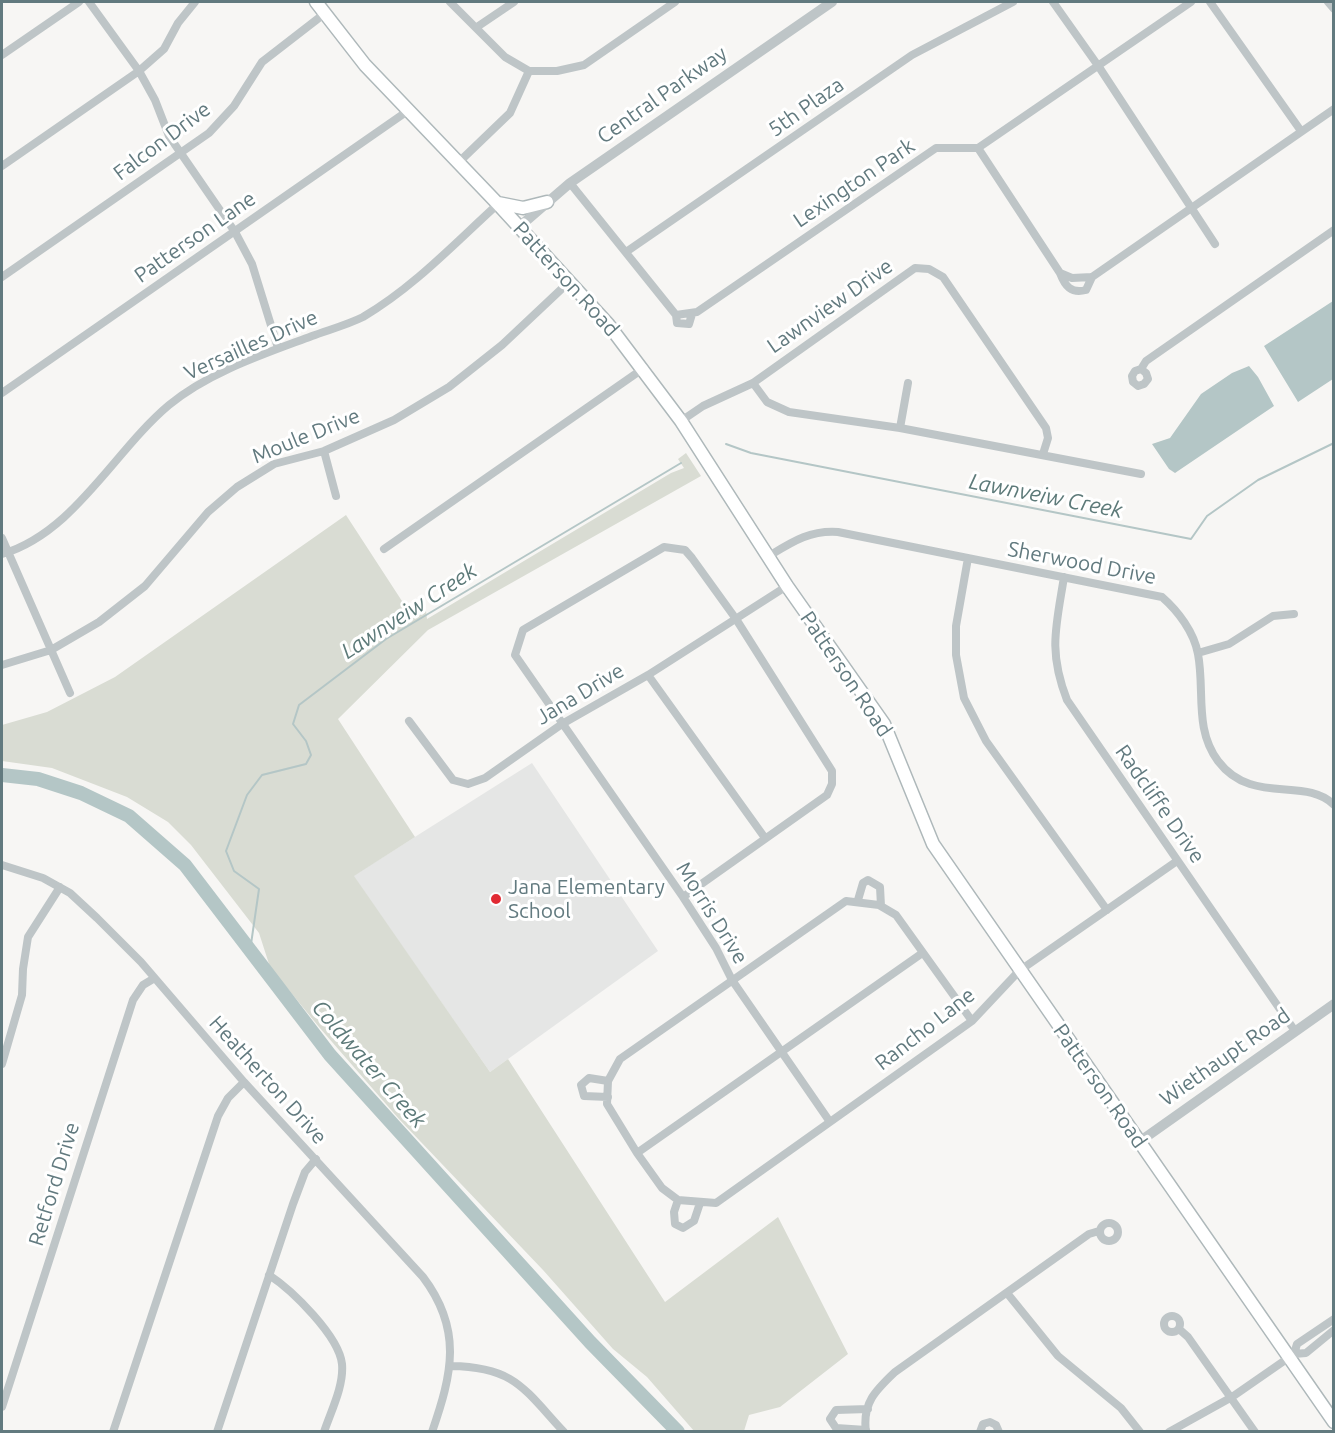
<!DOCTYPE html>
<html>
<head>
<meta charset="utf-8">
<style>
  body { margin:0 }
  #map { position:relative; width:1335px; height:1433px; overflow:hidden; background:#f7f6f4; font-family:Ubuntu,sans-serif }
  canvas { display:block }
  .frame { position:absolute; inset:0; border:3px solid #627a7f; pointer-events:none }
</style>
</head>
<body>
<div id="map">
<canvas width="1335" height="1433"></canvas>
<div class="frame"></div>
</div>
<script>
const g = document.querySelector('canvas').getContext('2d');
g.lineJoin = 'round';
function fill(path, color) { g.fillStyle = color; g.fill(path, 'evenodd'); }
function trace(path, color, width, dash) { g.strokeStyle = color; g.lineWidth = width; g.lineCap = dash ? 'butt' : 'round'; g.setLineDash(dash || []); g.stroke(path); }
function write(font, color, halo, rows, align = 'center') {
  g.font = font + ' Ubuntu,sans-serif'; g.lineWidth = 6; g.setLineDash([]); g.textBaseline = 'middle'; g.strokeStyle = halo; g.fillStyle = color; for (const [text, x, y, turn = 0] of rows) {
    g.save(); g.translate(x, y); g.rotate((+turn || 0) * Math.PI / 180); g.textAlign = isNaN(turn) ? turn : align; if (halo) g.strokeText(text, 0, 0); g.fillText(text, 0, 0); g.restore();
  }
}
const built = new Path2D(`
  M532,763L658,951L490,1072L353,876Z`);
const green = new Path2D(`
  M686,453L701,476L428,630L338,719L415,837L354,876L490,1072L508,1059L665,1302L778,1217L848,1354L780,1407L749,1415L744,1431H694L647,1377L613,1349L543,1270L399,1119L319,1027L270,967L259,933L191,845L168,822L127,797L52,768L2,761V725L47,712L115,677L346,515L413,618L426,611L427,619L671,473L684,468L678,459Z`);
const water = new Path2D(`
  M1333,301V379L1298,402L1264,346Z
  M1249,366L1258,377L1274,406L1175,473L1169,469L1152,444L1170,438L1201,394L1232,373Z`);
const stream = new Path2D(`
  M726,444L751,453L1191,539L1207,516L1258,480L1334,443
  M250,951L259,889L234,871L226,851L247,795L262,775L306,764L311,755L306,741L293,724L299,705L386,639L681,463`);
const river = new Path2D(`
  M2,775L38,779L81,793L129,816L185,865L330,1055L590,1342L678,1432`);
const minor = new Path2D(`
  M89,2L139,71L155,100L169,136L235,232L252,264L278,348
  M450,2L505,57L529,71
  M1053,2L1099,67L1215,244
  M1210,2L1301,131
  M1328,2L1334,9
  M477,27L514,2
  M2,55L79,2
  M978,148L1060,273L1072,278L1092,277L1334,109
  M459,162L510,113L529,71H557L584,65L675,2
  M2,166L139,71L164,49L178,23L195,2
  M570,183L676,315
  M626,252L912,55L1013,2
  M1060,273C1065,286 1071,294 1086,290L1092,277
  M2,277L209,133L234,106L262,62L324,14
  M676,315L697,312L936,148H978L1191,2
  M676,315L677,323L689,324L692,314
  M1141,369L1146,373L1148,379L1144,384L1138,386L1133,382L1132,376L1135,371L1141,369L1146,361L1334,230
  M753,383L767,402L789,412L900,428L1141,474
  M2,393L409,110
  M681,421L703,406L753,383L915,268L929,269L943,277L1046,428L1048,438L1043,454
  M900,428L908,383
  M324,451L336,496
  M2,538L70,693
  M384,549L644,368
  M2,554C74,533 114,451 169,405C209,372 264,354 312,336C328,330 347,325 363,317C414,287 455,243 498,204
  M769,556C792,542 810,530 838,532L1162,597C1178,611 1194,632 1198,654C1205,691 1194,729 1218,761C1252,806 1305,776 1334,805
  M968,558L956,626V655L964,698L986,741L1107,910
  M1064,577C1056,627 1048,651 1067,700L1295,1031
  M1198,653L1229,644L1273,616L1294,614
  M2,665L51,650L99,622L145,586L208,512L237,487L274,464L324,451L394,420L449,387L502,345L570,281
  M648,675L765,838
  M409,721L453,780L468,784L485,778L562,724L648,675L787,586
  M2,865L43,878L70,893L97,918L141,962L244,1082L423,1277C463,1330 452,1374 432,1432
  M683,897L827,795L832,784V771L736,619L692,558L685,550L664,547L523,630L515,655L683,897L716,948L732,980L830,1122
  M858,900L863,883L868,880L880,887L881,906
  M972,1021L896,915L879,905L846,901L620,1059L608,1081L607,1104L637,1153L662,1188L678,1200L716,1203L972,1021L1019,971L1177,861
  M2,1064L22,995L23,969L28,937L60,887
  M608,1097L584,1096L581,1085L589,1078L608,1081
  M637,1153L921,954
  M678,1200L674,1212L675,1224L683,1228L694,1221L700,1203
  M1100 1232a9 9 0 1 1 18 0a9 9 0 1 1-18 0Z
  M269,1275C292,1290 339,1336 342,1364C344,1386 331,1411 324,1432
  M1007,1293L1058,1356L1121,1408L1140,1432
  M1164 1324a8 8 0 1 1 16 0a8 8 0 1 1-16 0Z
  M1179,1329L1188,1337L1255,1432
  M1294,1354L1297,1344L1334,1319
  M451,1366C515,1367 524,1389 564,1432
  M2,1407L133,1000L143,985L153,979
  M866,1430L836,1428L830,1419L836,1410L868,1409
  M113,1432L218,1116L228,1098L244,1082
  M217,1432L293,1204L305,1172L316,1159
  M866,1432C862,1403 876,1390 895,1372L1089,1234L1099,1231
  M980,1432L983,1424L990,1422L996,1425L999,1432
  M1169,1432L1232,1397L1294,1354L1306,1353L1334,1330`);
const tertiary = new Path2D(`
  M519,227L570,183L832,2
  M1139,1142L1334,1004`);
const secondary = new Path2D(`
  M316,2L365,65L498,204L608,324L681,421L787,586L884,724L933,844L1334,1422
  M498,203L523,208L547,202`);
const markers = [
  [496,899,6,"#e12a33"]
];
const streetNames = [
  ["Central Parkway",662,95,-35],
  ["5th Plaza",806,107,-35],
  ["Falcon Drive",162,141,-37],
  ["Lexington Park",854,183,-34],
  ["Patterson Lane",195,237,-35],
  ["Patterson Road",566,279,48],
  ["Lawnview Drive",830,306,-35],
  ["Versailles Drive",251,345,-24],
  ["Moule Drive",306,436,-22],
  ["Sherwood Drive",1082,563,11],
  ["Patterson Road",846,674,56],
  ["Jana Drive",580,694,-31],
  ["Radcliffe Drive",1160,804,55],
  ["Morris Drive",712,913,58],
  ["Rancho Lane",925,1029,-38],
  ["Wiethaupt Road",1225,1057,-35],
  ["Heatherton Drive",268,1080,48],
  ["Patterson Road",1100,1086,55],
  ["Retford Drive",54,1184,-73]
];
const poiNames = [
  ["Jana Elementary",508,887],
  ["School",508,911]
];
const waterNames = [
  ["Lawnveiw Creek",1046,496,11],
  ["Lawnveiw Creek",409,611,-33],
  ["Coldwater Creek",369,1064,49]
];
fill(built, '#e5e6e5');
fill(green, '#d9dcd3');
fill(water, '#b4c6c6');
trace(stream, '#b4c6c6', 2);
trace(river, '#b4c6c6', 14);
trace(secondary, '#aeb8ba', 15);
trace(minor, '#bec5c7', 8);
trace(tertiary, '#bec5c7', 10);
trace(secondary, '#fff', 12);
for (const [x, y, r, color] of markers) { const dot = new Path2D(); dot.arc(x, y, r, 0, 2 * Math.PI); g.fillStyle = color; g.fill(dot); trace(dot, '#fff', 2); }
write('21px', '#627a7f', '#fff', streetNames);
write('21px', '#627a7f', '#fff', poiNames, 'left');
write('italic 22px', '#5d7a79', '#fff', waterNames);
</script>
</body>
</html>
